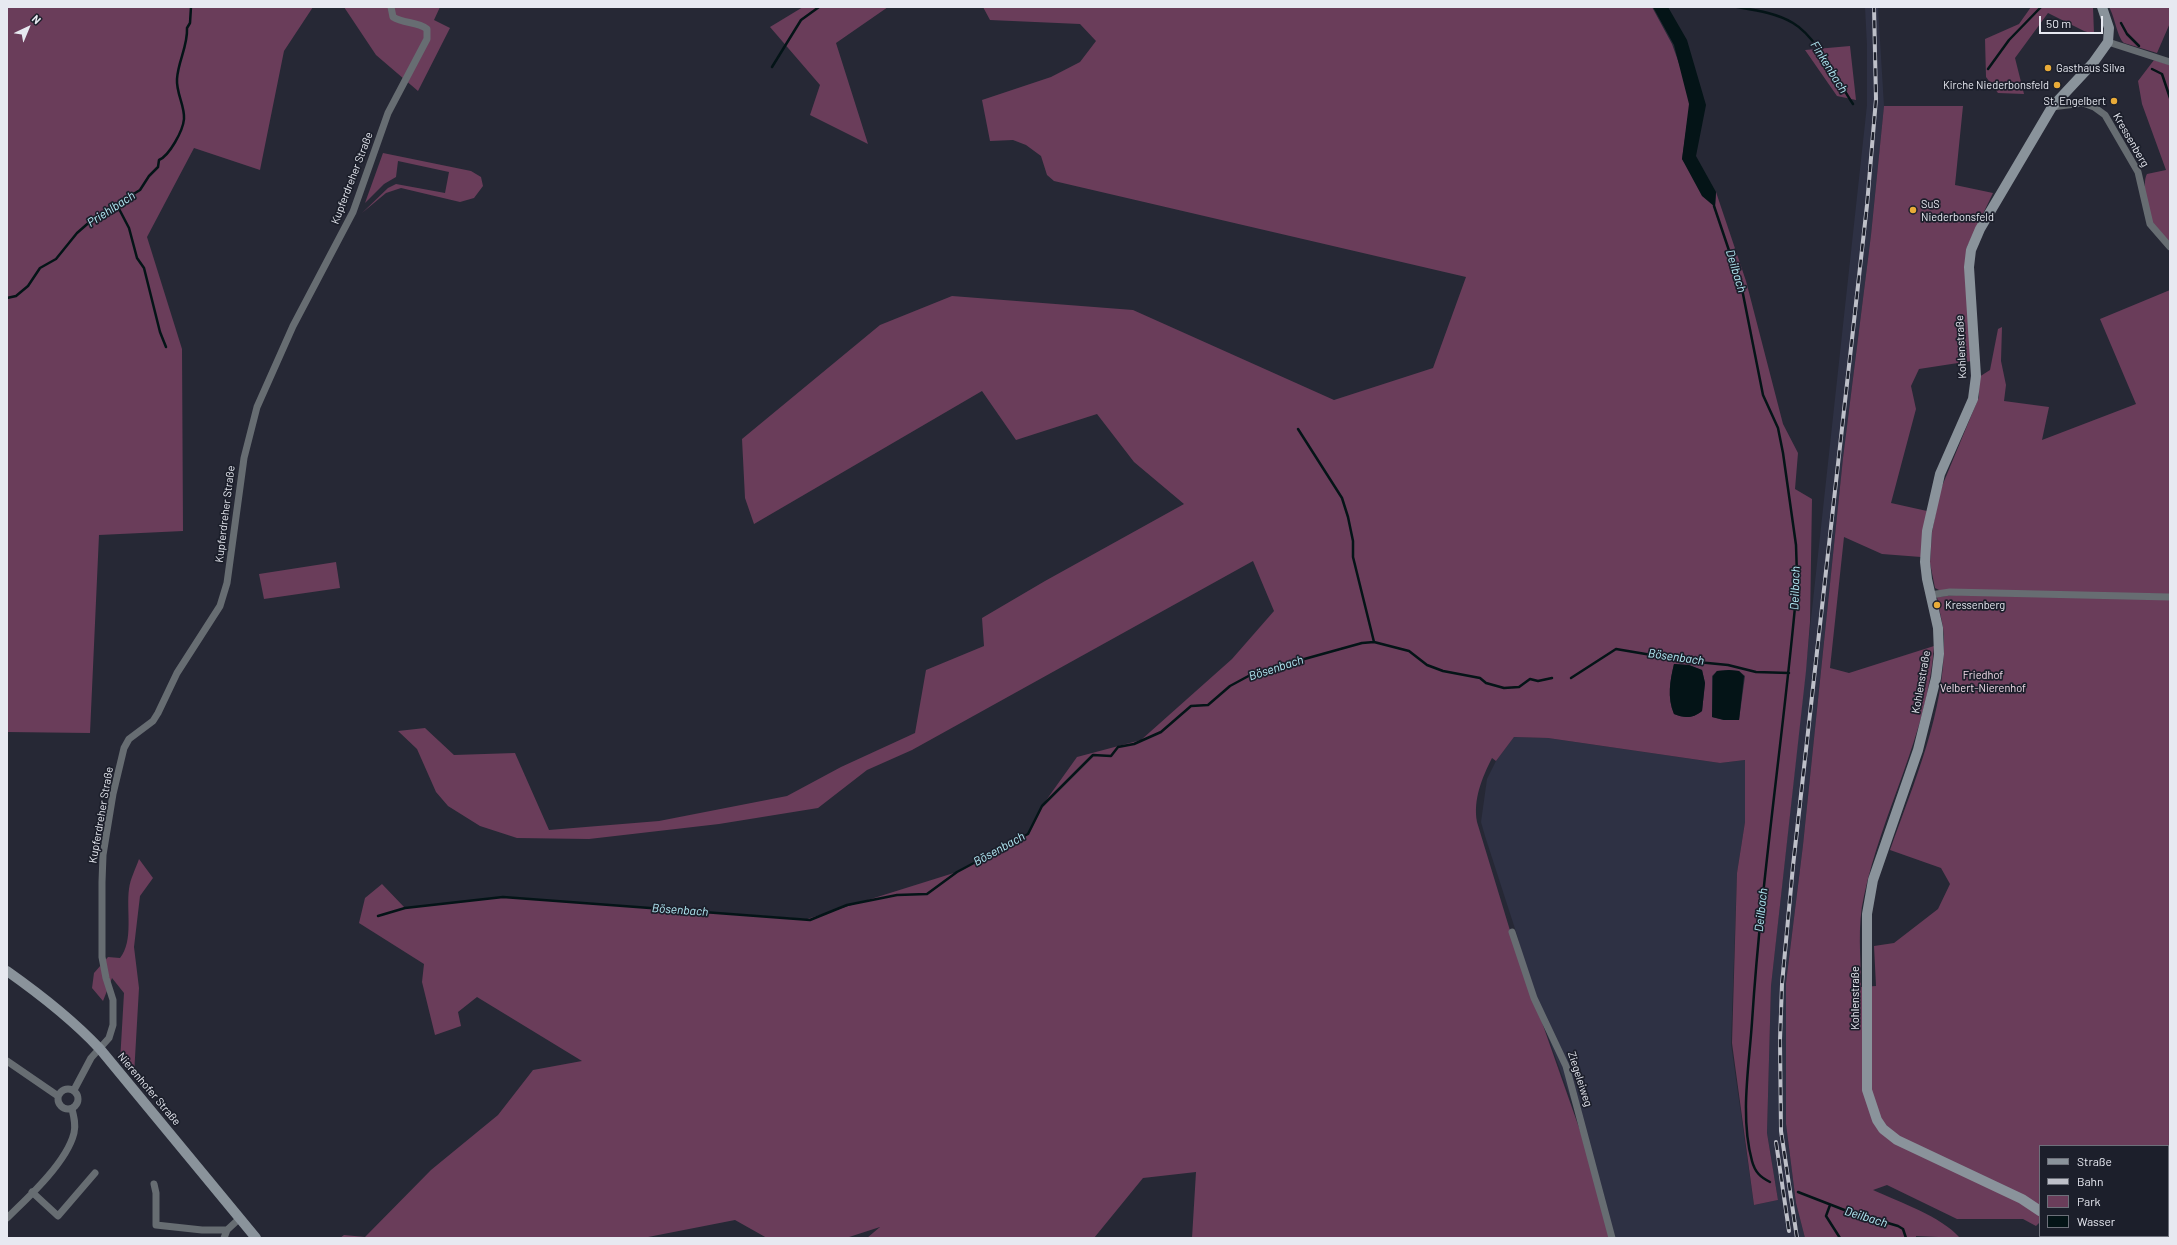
<!DOCTYPE html>
<html>
<head>
<meta charset="utf-8">
<style>
  body { margin:0 }
  #map { position:relative; width:2177px; height:1245px; overflow:hidden; background:#262835; font-family:Barlow,sans-serif }
  canvas { display:block }
  .frame { position:absolute; inset:0; border:8px solid #e7e9f1; pointer-events:none }
  .legend { position:absolute; left:2039px; top:1145px; width:130px; height:92px; box-sizing:border-box; background:#1c1f2b; border:1px solid #6d707a; margin:0; padding:5px 7px; list-style:none; font-size:12px; color:#e7e9f1 }
  .legend li { display:flex; align-items:center; gap:8px; height:20px }
  .legend b { width:20px; border:1px solid #6d707a }
  .north { position:absolute; left:8px; top:8px; width:40px; height:40px; -webkit-text-stroke:3px #1c1f2b; paint-order:stroke; rotate:44deg; font-size:11px; font-weight:700; line-height:16px; text-align:center; color:#e7e9f1 }
  .north::after { content:''; display:block; margin:auto; width:14px; height:18px; background:#e7e9f1; clip-path:polygon(50% 0,100% 100%,50% 72%,0 100%) }
  .scale { position:absolute; left:2039px; top:16px; width:64px; height:18px; box-sizing:border-box; border:2px solid #e7e9f1; border-top:0; padding-left:5px; font-size:12px; line-height:14px; white-space:nowrap; color:#e7e9f1; -webkit-text-stroke:3px #1c1f2b; paint-order:stroke }
</style>
</head>
<body>
<div id="map">
<canvas width="2177" height="1245"></canvas>
<div class="frame"></div>
<ul class="legend">
<li><b style="height:5px;background:#8a939b"></b>Straße</li>
<li><b style="height:5px;background:#bec0c9"></b>Bahn</li>
<li><b style="height:11px;background:#6a3d5a"></b>Park</li>
<li><b style="height:11px;background:#041417"></b>Wasser</li>
</ul>
<div class="north">N</div>
<div class="scale">50 m</div>
</div>
<script>
const g = document.querySelector('canvas').getContext('2d');
g.lineJoin = 'round';
function fill(path, color) { g.fillStyle = color; g.fill(path, 'evenodd'); }
function trace(path, color, width, dash) { g.strokeStyle = color; g.lineWidth = width; g.lineCap = dash ? 'butt' : 'round'; g.setLineDash(dash || []); g.stroke(path); }
function write(font, color, halo, rows, align = 'center') {
  g.font = font + ' Barlow,sans-serif'; g.lineWidth = 3.5; g.setLineDash([]); g.textBaseline = 'middle'; g.strokeStyle = halo; g.fillStyle = color; for (const [text, x, y, turn = 0] of rows) {
    g.save(); g.translate(x, y); g.rotate((+turn || 0) * Math.PI / 180); g.textAlign = isNaN(turn) ? turn : align; if (halo) g.strokeText(text, 0, 0); g.fillText(text, 0, 0); g.restore();
  }
}
const built = new Path2D(`
  M1865,7H1878L1884,106L1871,235L1843,458L1803,845L1786,983V1124L1796,1203L1805,1238H1614L1586,1141L1534,998L1517,935L1485,836L1481,822L1487,779L1496,761L1514,737L1548,738L1720,763L1745,760V822L1737,873L1731,1044L1754,1205L1778,1200L1767,1133L1771,986L1867,105V45Z`);
const green = new Path2D(`
  M7,7H313L284,51L260,170L194,148L147,237L182,349L183,531L99,535L90,733L7,732Z
  M344,7H440L434,20L450,28L418,91L376,55Z
  M803,7H888L836,43L868,144L810,115L820,85L770,27Z
  M983,7H1652L1672,44L1691,97L1682,159L1715,207L1716,192L1720,204L1746,281L1783,424L1798,453L1795,489L1812,499L1810,622L1806,671L1771,986L1767,1133L1778,1200L1754,1205L1732,1043L1737,873L1745,822V760L1720,763L1548,738L1514,737L1496,761L1492,758C1482,778 1473,799 1477,822L1512,937L1583,1139L1610,1238H1192L1196,1172L1143,1178L1094,1238H867L880,1227L846,1238H767L735,1220L643,1238H340L344,1235L365,1237L431,1170L498,1115L533,1070L582,1061L477,997L458,1012L461,1026L435,1035L422,982L424,964L359,923L365,898L382,884L405,908L503,897L807,919L957,872L1028,834L1042,806L1077,757L1141,740L1232,659L1274,611L1253,561L912,750L867,770L818,808L719,824L589,839L517,838L480,826L448,806L436,792L417,749L398,731L425,728L454,755L515,753L549,830L659,821L787,796L841,767L915,733L926,670L984,646L982,618L1045,581L1184,504L1134,462L1097,414L1016,440L982,391L754,524L745,498L742,439L880,325L952,296L1133,310L1334,400L1433,368L1466,277L1054,181L1047,175L1041,156L1026,145L1013,140L990,141L982,100L1051,77L1080,62L1096,41L1080,24L990,20ZM1674,664L1689,665L1702,670L1705,683L1702,711C1692,719 1685,718 1674,714C1667,697 1670,681 1674,664ZM1729,670L1739,671L1745,676L1739,720H1724L1712,717V676L1717,671Z
  M2031,7H2093L2094,34L2084,31L2048,13L2015,58L2024,94L1998,93L1986,77L1985,39L2019,24Z
  M2109,7H2170V23L2157,53L2124,43C2117,37 2115,17 2109,7Z
  M1850,46L1856,100L1837,96L1805,50Z
  M2154,60L2170,65V245C2165,239 2157,233 2154,226C2149,215 2141,184 2147,174L2166,170L2142,104L2138,81Z
  M1884,106H1963L1955,185L1993,193L1966,249L1971,361L1919,369L1911,386L1916,409L1891,503L1927,511L1921,557L1882,554L1844,537L1830,668L1849,673L1934,646C1928,734 1882,811 1864,896C1857,925 1861,958 1861,987L1876,986L1874,946L1894,943L1938,909L1950,884L1941,868L1890,850C1914,782 1945,712 1944,639C1944,626 1939,611 1937,597L1956,595L2170,598V1238H2117L2116,1236H2168V1146H2040V1222L2036,1226L2023,1219H1957L1887,1185L1873,1190C1899,1202 1941,1216 1960,1238L1916,1236V1238H1805L1796,1203L1786,1124V983L1803,845L1843,458L1871,235Z
  M383,153L471,171L481,177L483,186L474,198L460,202L401,188L386,193L362,213L388,188L396,184L445,193L449,172L398,161L396,177L384,184L365,203Z
  M2170,290V594L1943,592L1935,588L1930,563L1932,532L1940,491L1979,397V377L1990,370L1998,329L2002,327L2001,361L2006,385L2004,401L2049,407L2042,440L2136,404L2100,319Z
  M336,562L340,588L264,599L259,574Z
  M139,859L153,878L140,896L134,947L139,988L134,1075L120,1062L124,993L112,978L103,1001L92,988L94,973L108,957L120,958C134,941 126,910 129,889C130,879 136,868 139,859Z`);
const water = new Path2D(`
  M1653,7H1668L1687,40L1706,105L1696,156L1716,192L1715,207L1702,196L1682,159L1689,104L1674,45Z
  M1674,664L1689,665L1702,670L1705,683L1702,711C1692,719 1684,718 1674,714C1667,697 1670,681 1674,664Z
  M1729,670L1739,671L1744,676L1739,720H1724L1712,717L1713,676L1717,671Z`);
const stream = new Path2D(`
  M1737,7C1755,10 1777,13 1793,23C1817,37 1837,80 1853,104
  M2121,23L2127,34L2139,46
  M772,67L801,20L819,7
  M1988,69L2009,40L2041,7
  M2152,69L2162,74L2170,98
  M117,205L129,228L137,258L144,268L160,332L166,347
  M1714,206L1742,289L1763,395L1778,428L1783,453L1796,545L1797,576L1795,607C1782,745 1761,883 1752,1022C1749,1067 1740,1117 1752,1161C1755,1172 1760,1177 1770,1182
  M7,298L16,296L28,286L40,268L56,259L77,233L93,219L140,190L149,176L158,167L159,160C169,156 183,131 184,119C185,106 176,93 177,79C178,61 188,46 187,28L190,23L191,7
  M1298,429L1342,498L1348,517L1353,541V557L1374,642
  M1571,678L1616,649L1687,661L1728,665L1756,672L1789,673
  M378,916L405,908L503,897L810,920L847,905L897,895L927,894L957,872L1028,834L1042,806L1093,755L1111,756L1118,747L1134,744L1161,732L1191,706L1208,705L1230,686L1254,673L1362,643L1374,642L1409,651L1427,665L1443,671L1480,678L1486,683L1504,688L1519,687L1530,679L1538,681L1552,678
  M1798,1192L1847,1211L1898,1226L1903,1229L1906,1238
  M1830,1205L1826,1216L1840,1238`);
const street = new Path2D(`
  M2108,42L2170,62
  M2052,107L2083,103L2094,107L2105,115L2138,172L2150,224L2170,247
  M1930,595L1950,592L2170,597
  M1512,932L1534,998L1566,1066L1612,1238
  M7,1061L58,1096
  M58 1099a10 10 0 1 1 20 0a10 10 0 1 1-20 0Z
  M74,1090L91,1058L109,1038L113,1025V1000L106,978L102,957V882L103,855L113,794L124,748L129,739L153,721L158,713L177,673L220,606L227,583L244,458L257,407L293,326L353,212L388,113L427,39V29C417,21 404,24 393,17L391,7
  M154,1184L156,1193V1225L202,1230H227
  M32,1192L58,1216L95,1173
  M7,1218C28,1198 67,1162 74,1133C76,1125 74,1117 72,1109
  M224,1238L227,1230L240,1218`);
const secondary = new Path2D(`
  M7,971C41,995 72,1019 100,1049L256,1238
  M2040,1211L2022,1199L1897,1140L1883,1129L1877,1120L1867,1090V914L1873,880L1918,750L1936,678L1939,654L1938,628L1927,579L1925,562L1927,531L1940,474L1973,399L1976,376L1969,267L1971,250L1980,229L2052,107L2093,63L2108,42L2109,28L2102,7
  M2068,1236L2070,1238`);
const rail = new Path2D(`
  M1776,1142L1789,1231
  M1797,1238L1781,1131L1780,1040L1782,984L1793,866L1867,205L1876,99L1874,7`);
const markers = [
  [2048,68,4,"#e9ab38"],
  [2057,85,4,"#e9ab38"],
  [2114,101,4,"#e9ab38"],
  [1913,210,4,"#e9ab38"],
  [1937,605,4,"#e9ab38"]
];
const poiNames = [
  ["Gasthaus Silva",2056,68],
  ["Kirche Niederbonsfeld",2049,85,"right"],
  ["St. Engelbert",2106,101,"right"],
  ["SuS",1921,204],
  ["Niederbonsfeld",1921,217],
  ["Kressenberg",1945,605]
];
const streetNames = [
  ["Kressenberg",2131,140,60],
  ["Kupferdreher Straße",352,178,-69],
  ["Kohlenstraße",1961,347,-93],
  ["Kupferdreher Straße",225,514,-83],
  ["Kohlenstraße",1921,682,-80],
  ["Kupferdreher Straße",101,815,-80],
  ["Kohlenstraße",1855,998,-90],
  ["Ziegeleiweg",1580,1079,72],
  ["Nierenhofer Straße",149,1089,50]
];
const parkNames = [
  ["Friedhof",1983,675],
  ["Velbert-Nierenhof",1983,688]
];
const waterNames = [
  ["Finkenbach",1829,67,58],
  ["Priehlbach",111,209,-33],
  ["Deilbach",1736,271,73],
  ["Deilbach",1795,588,-88],
  ["Bösenbach",1676,657,8],
  ["Bösenbach",1276,668,-18],
  ["Bösenbach",999,849,-29],
  ["Bösenbach",680,910,4],
  ["Deilbach",1761,910,-84],
  ["Deilbach",1866,1217,17]
];
fill(built, '#2e3144');
fill(green, '#6a3d5a');
fill(water, '#041417');
trace(stream, '#041417', 2.5);
trace(street, '#676d72', 7);
trace(secondary, '#8a939b', 10);
trace(rail, '#bec0c9', 4);
trace(rail, '#1c1f2b', 2.5, [8]);
for (const [x, y, r, color] of markers) { const dot = new Path2D(); dot.arc(x, y, r, 0, 2 * Math.PI); g.fillStyle = color; g.fill(dot); trace(dot, '#1c1f2b', 1.5); }
write('11px', '#e7e9f1', '#1c1f2b', poiNames, 'left');
write('11px', '#e7e9f1', '#1c1f2b', streetNames);
write('11px', '#f2dce9', '#1c1f2b', parkNames);
write('italic 12px', '#b4ecf7', '#1c1f2b', waterNames);
</script>
</body>
</html>
